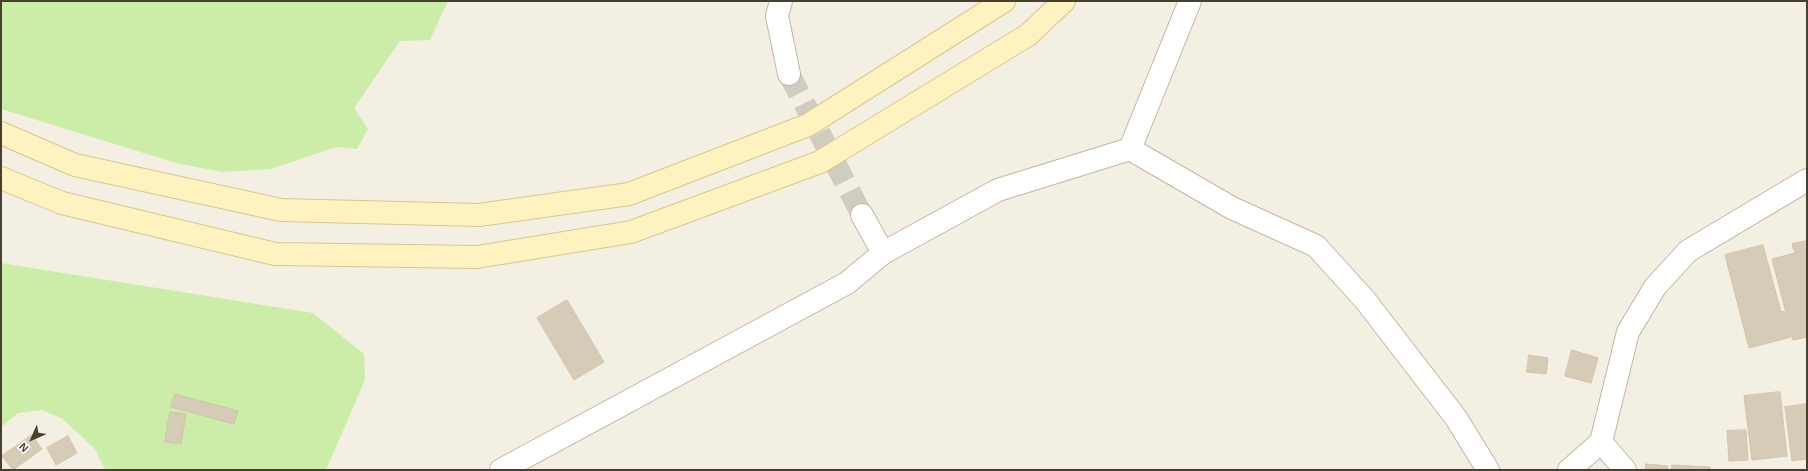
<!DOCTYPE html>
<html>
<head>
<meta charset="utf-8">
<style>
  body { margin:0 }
  #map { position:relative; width:1808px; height:471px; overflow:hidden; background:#f4efe3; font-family:Arial,sans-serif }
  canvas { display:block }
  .frame { position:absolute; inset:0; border:2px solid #463f32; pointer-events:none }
  .north { position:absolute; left:12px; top:419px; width:40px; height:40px; -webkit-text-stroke:3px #fff; paint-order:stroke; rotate:225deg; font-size:11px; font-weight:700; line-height:16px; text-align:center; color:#463f32 }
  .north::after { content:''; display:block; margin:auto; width:14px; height:18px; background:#463f32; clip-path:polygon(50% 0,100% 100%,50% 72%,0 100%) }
</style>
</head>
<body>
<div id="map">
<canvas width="1808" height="471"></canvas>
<div class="frame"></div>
<div class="north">N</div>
</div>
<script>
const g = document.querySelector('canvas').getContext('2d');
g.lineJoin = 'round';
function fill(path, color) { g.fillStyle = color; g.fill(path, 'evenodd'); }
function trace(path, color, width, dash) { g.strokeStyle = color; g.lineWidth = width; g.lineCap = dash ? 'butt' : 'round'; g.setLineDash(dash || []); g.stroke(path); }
const green = new Path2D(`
  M1,1H448L430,40L400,41L354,108L368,129L357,149L336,147L271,169L222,172L176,163L1,109Z
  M1,263L313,313L364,354L365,380L326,470H105L95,449L63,419L42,410L18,413L1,427Z`);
const building = new Path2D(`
  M1807,241V337L1793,340L1772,259L1795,253L1792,244Z
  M1763,245L1781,312L1784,311L1791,337L1749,348L1725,255Z
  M567,300L604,362L574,380L537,318Z
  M1572,350L1598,358L1591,383L1565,376Z
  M1529,355L1548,358L1546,374L1527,372Z
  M1780,392L1787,456L1752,460L1744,396Z
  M175,394L238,411L234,424L171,407Z
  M1807,404V459L1792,461L1785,407Z
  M170,412L186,414L181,444L165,442Z
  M1746,430L1748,460L1729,461L1727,431Z
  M32,435L42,449L13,470L2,456Z
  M68,436L77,453L56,465L47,448Z
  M1646,464L1668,466V470H1646Z
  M1672,465L1710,467V470H1672Z`);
const streetTunnel = new Path2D(`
  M789,74L862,215`);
const street = new Path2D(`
  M781,1L777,16L789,74
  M1130,149L1190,1
  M862,215L883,253
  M1601,442L1625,470
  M501,470L847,283L883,253L998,190L1130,149L1232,208L1316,246L1365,300L1456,418L1488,470
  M1569,470L1601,442L1628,332L1655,287L1688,251L1807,180`);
const secondary = new Path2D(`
  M1,133L75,165L281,210L479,215L629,194L808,125L1004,1
  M1,178L62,203L275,254L477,257L631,232L820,162L1028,35L1064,1`);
fill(green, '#cbeda7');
fill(building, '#d6cbb7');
trace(building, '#d2c3aa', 1);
trace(streetTunnel, '#d1ccc0', 22, [22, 11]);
trace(street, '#c0b7a5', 24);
trace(secondary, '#d8c78d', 24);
trace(street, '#fff', 22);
trace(secondary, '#fff2c1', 22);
</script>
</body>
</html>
